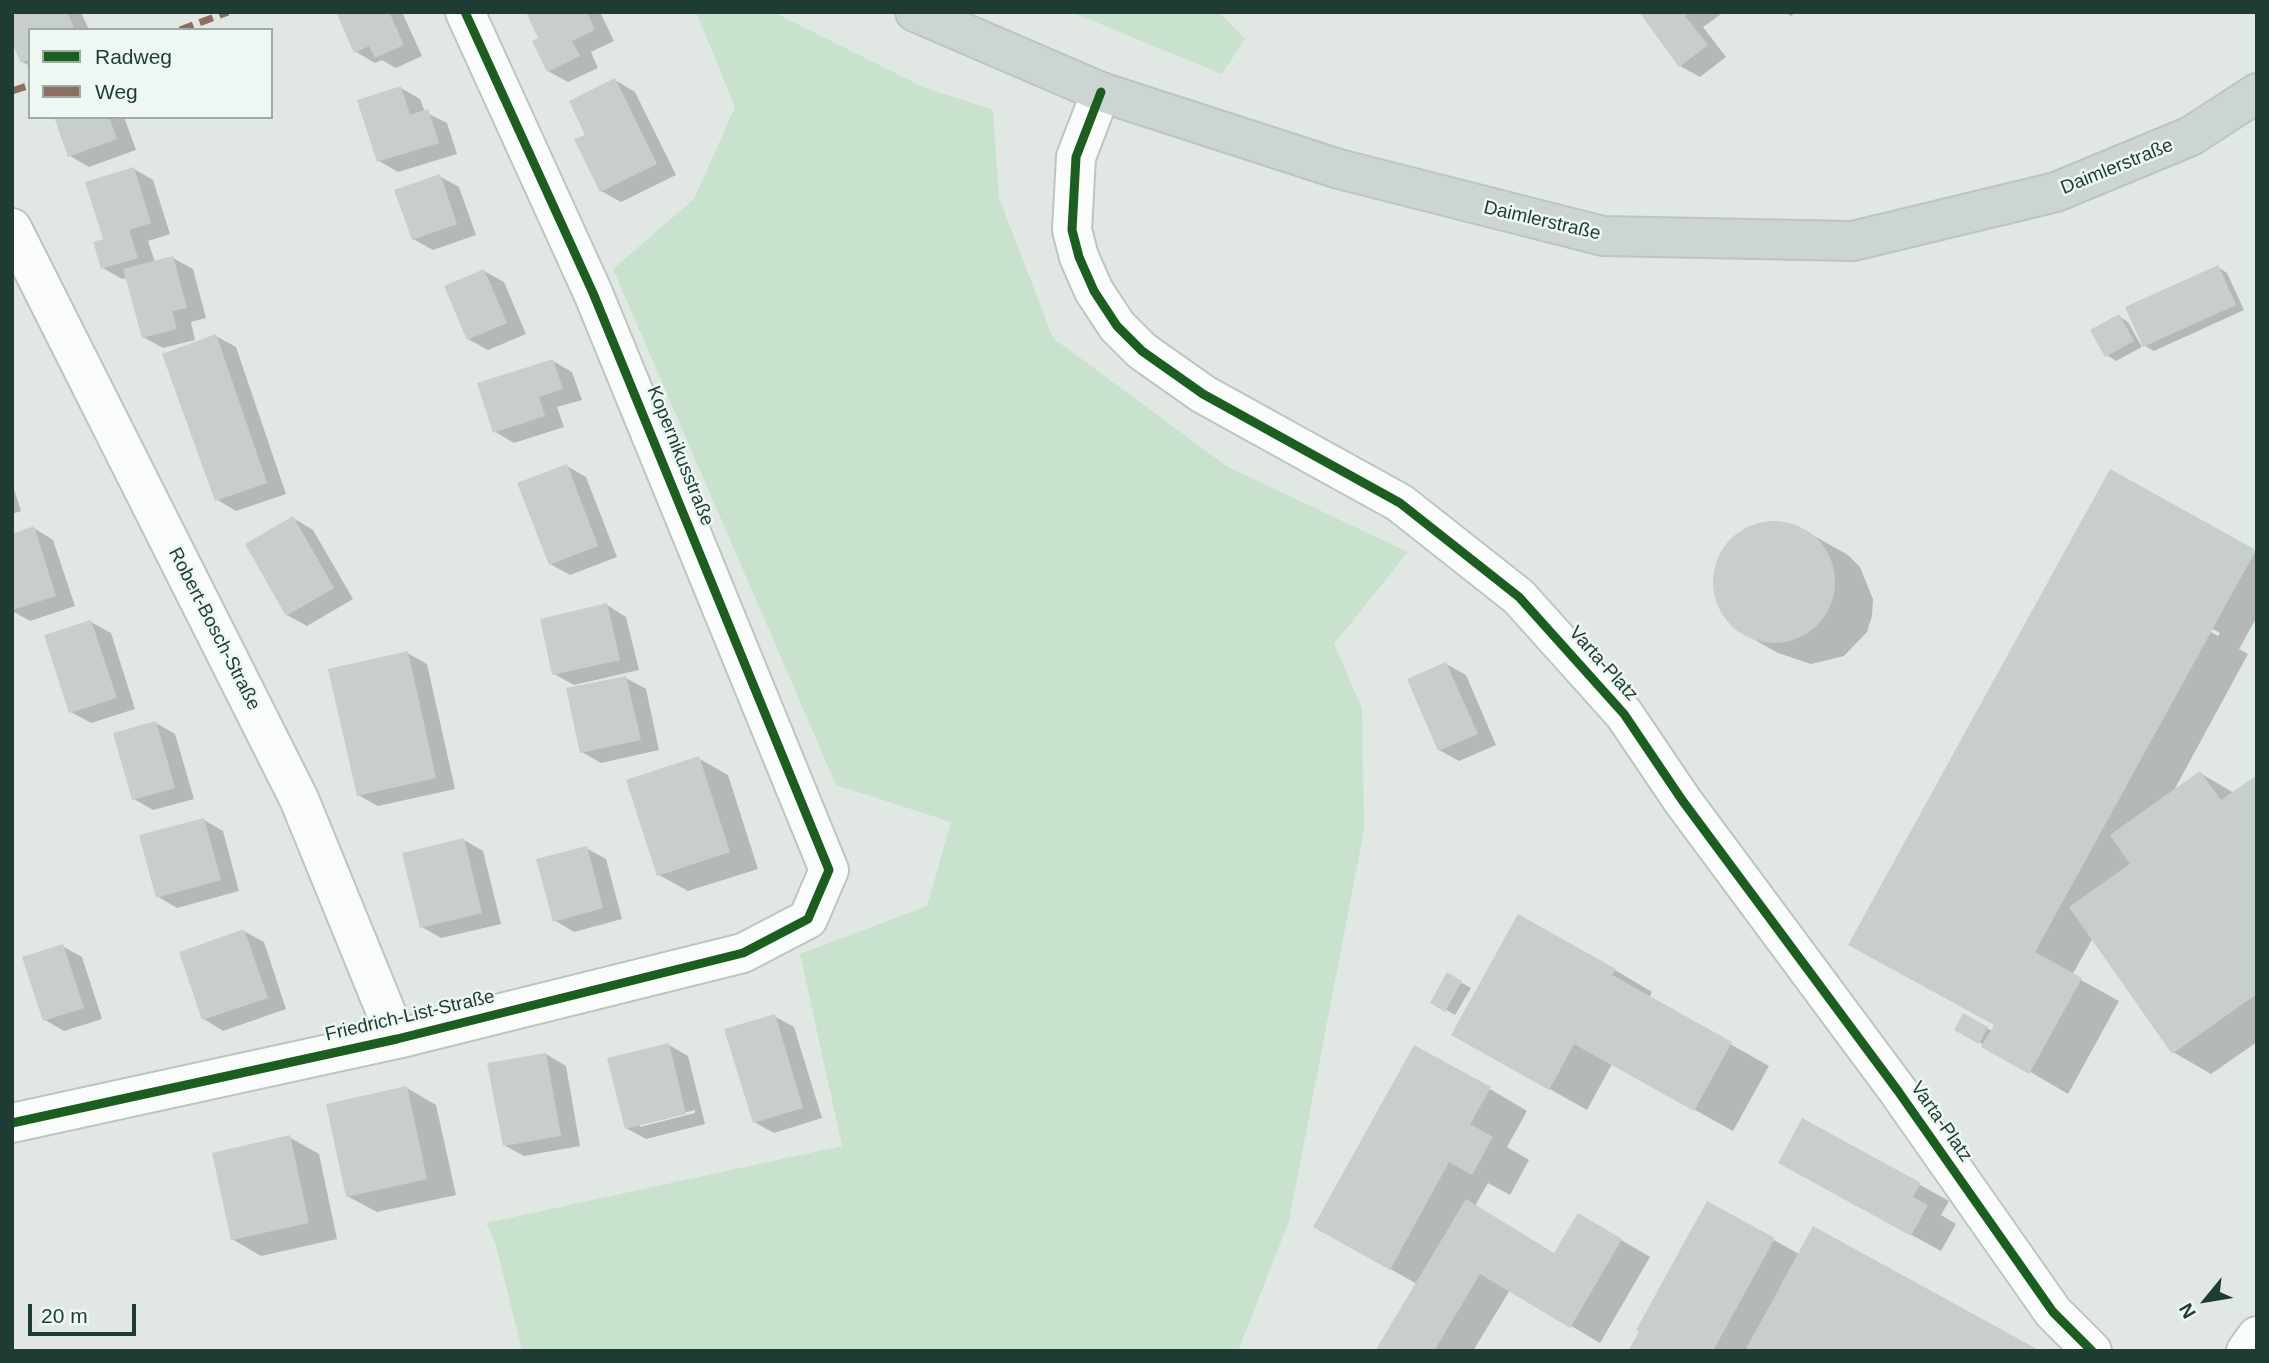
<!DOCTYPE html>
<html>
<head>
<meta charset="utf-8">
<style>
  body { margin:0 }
  #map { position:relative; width:2269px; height:1363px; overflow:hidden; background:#e1e8e4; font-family:Helvetica,sans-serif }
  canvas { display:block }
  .frame { position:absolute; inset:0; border:14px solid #1e3c31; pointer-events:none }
  .legend { position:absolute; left:28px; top:28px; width:245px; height:91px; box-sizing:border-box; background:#eef7f2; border:2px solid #9baca5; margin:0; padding:9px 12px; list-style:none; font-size:21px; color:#1e3c31 }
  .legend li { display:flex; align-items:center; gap:14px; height:35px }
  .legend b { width:35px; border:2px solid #9baca5 }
  .north { position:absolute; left:2171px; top:1265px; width:70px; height:70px; -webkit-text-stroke:5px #eef7f2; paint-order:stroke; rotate:240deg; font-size:19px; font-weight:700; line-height:28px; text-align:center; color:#1e3c31 }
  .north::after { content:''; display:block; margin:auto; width:24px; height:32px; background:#1e3c31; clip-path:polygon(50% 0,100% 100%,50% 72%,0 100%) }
  .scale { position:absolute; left:28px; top:1304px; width:108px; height:32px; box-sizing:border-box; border:4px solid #1e3c31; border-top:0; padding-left:9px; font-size:21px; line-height:24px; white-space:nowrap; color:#1e3c31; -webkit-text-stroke:5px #eef7f2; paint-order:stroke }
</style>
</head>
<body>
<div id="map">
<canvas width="2269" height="1363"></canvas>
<div class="frame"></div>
<ul class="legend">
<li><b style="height:9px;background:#1b5e20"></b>Radweg</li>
<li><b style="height:9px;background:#8d6e63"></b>Weg</li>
</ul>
<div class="north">N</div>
<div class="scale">20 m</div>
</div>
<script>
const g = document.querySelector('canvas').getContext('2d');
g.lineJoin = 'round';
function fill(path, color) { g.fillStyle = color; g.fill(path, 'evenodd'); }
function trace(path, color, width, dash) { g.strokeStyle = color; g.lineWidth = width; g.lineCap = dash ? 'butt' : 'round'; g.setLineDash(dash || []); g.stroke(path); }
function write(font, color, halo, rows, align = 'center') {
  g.font = font + ' Helvetica,sans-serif'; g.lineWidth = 5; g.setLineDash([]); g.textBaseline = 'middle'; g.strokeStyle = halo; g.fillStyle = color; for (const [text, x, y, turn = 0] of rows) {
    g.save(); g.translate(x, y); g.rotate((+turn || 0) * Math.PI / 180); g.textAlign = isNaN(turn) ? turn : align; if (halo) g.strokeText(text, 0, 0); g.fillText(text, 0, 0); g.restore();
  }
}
const green = new Path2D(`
  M696,12H773L923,87L993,110L999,198L1053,338L1228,467L1408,552L1334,644L1362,708L1364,830L1289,1221L1238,1351H522L495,1242L486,1223L842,1146L800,954L927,906L951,822L836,785L613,269L694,199L735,107Z
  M1071,12H1219L1245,39L1222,74Z`);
const shadow = new Path2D(`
  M12,12H81L89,30H30V66L22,62Z
  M338,12H402L422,56L396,68L382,60L375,63L356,52Z
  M527,12H600L614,41L591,52L598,68L568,82L548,71L540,39Z
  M1641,12H1724L1703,27L1726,57L1700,77L1680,66Z
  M1784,12H1797L1791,16Z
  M615,80L635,92L676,175L621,202L601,191L587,136Z
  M401,88L420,99L425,112L447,123L457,154L398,172L379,161Z
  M56,117H124L136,150L89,167L70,156Z
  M134,169L153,180L170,234L148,241L155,262L173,258L193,269L206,318L191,322L195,340L163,348L143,337L127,278L122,279L103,268L105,240Z
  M439,176L459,187L476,235L433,250L413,239Z
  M2218,267L2227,273L2244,310L2154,351L2145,346Z
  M484,271L504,282L526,334L488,350L468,339Z
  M2119,316L2128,322L2142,347L2116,361L2107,355Z
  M216,336L236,347L286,494L236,511L216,499Z
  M553,361L572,372L582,400L557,407L564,427L514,443L494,431Z
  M567,466L586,477L617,557L570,575L550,564Z
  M2110,471L2257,553V617L2239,649L2248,654L2172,794L2200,773L2234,793L2257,777V1042L2211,1074L2173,1052L2093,938L2072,975L2119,1001L2068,1094L1957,1029L1964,1016L1992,1031L1996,1025ZM2094,564L2220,633L2218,636L2094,568Z
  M12,483L21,511L12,514Z
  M293,518L313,530L353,599L307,626L287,615Z
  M1777,522L1794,525L1809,533L1848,555L1860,567L1873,599L1872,616L1867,632L1844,656L1811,664L1778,653L1739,631L1727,619L1714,587L1721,554L1744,529Z
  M34,528L53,540L75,606L30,621L12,611V535Z
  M607,605L626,617L639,670L574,685L554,674Z
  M91,622L111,633L135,709L91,723L71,712Z
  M407,653L427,664L455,789L378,806L358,795Z
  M1446,664L1466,675L1496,745L1459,761L1439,750Z
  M626,678L646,689L659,750L601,763L582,752Z
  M156,723L175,734L194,799L153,810L134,799Z
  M698,758L728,775L758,869L688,891L659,875Z
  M204,820L223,831L239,891L177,908L157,896Z
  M464,840L483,851L501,924L441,938L422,927Z
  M586,848L606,859L622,919L574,932L554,920Z
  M244,931L264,942L286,1009L223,1031L204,1019Z
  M62,946L82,957L102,1019L64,1031L45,1020Z
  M1615,970L1652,992L1649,998L1769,1066L1733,1131L1612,1064L1587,1110L1491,1056Z
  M1448,975L1471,988L1455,1015L1433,1002Z
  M774,1016L794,1027L822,1118L774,1133L754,1122Z
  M669,1045L688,1056L705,1124L646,1139L626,1128ZM695,1110V1113L640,1127V1123Z
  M546,1054L566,1066L580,1146L524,1156L504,1145Z
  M407,1088L436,1105L456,1195L377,1212L347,1196Z
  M1490,1089L1527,1111L1507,1147L1529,1160L1510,1195L1488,1183L1475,1206L1555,1255L1608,1232L1650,1257L1600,1343L1510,1290L1473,1351H1378L1417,1284L1353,1248Z
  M289,1137L319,1154L337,1239L261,1256L232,1239Z
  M1809,1179L1920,1185L1949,1201L1941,1215L1956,1224L1941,1251Z
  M1813,1228L2037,1351H1677L1774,1240L1799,1254Z`);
const building = new Path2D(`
  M12,12H67L75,30H30V59L21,63L12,43Z
  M336,12H389L404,45L375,58L369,46L354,53Z
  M526,12H587L595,30L572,41L580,56L547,72L532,41L538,38Z
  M1639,12H1690L1685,16L1708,45L1679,67Z
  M615,78L657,164L600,192L574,139L585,135L569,101Z
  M401,86L410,115L428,109L439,143L377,162L357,100Z
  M54,117H109L117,139L68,157Z
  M134,167L151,223L129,230L138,258L101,269L93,242L103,239L85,182Z
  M440,174L457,224L412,240L394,190Z
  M173,256L187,308L172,311L177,329L142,338L123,269Z
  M2218,265L2236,305L2143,347L2125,307Z
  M484,269L507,323L467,340L444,286Z
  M2119,314L2134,341L2105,357L2090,330Z
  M216,334L267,483L215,501L162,354Z
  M553,359L563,389L539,397L545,416L493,433L477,383Z
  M567,464L598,546L549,565L517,483Z
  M2110,469L2256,550L2035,952L2082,978L2029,1074L1981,1047L1994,1025L1848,945Z
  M293,516L334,588L286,616L245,544Z
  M1713 582a61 61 0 1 1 122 0a61 61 0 1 1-122 0Z
  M34,526L56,596L12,610V534Z
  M607,603L620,660L552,675L540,619Z
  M91,620L117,698L69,713L44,635Z
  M408,651L436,778L357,796L328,669Z
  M1446,662L1478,734L1438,751L1407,679Z
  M626,676L641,740L580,753L566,688Z
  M156,721L175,788L132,800L113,733Z
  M699,756L730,852L657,876L626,780Z
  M2200,771L2221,800L2257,775V994L2172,1054L2069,907L2130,864L2110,835Z
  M204,818L221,880L156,898L139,835Z
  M464,838L482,913L420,928L402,853Z
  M587,846L603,908L553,922L536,859Z
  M1518,914L1616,969L1612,975L1732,1042L1694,1111L1574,1044L1549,1090L1451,1035Z
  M244,929L268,998L202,1020L179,952Z
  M63,944L84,1008L43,1021L22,957Z
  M1447,972L1462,981L1445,1012L1430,1003Z
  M1963,1013L1988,1027L1979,1044L1954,1030Z
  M775,1014L803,1108L753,1123L724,1029Z
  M669,1043L686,1114L625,1129L607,1058Z
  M1414,1045L1491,1087L1470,1124L1493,1137L1472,1175L1449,1162L1390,1270L1313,1227Z
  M546,1053L561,1136L503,1146L487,1063Z
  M407,1086L427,1179L346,1197L326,1104Z
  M1802,1118L1921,1183L1913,1197L1928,1205L1911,1236L1778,1163Z
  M290,1135L309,1223L231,1240L212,1153Z
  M1466,1199L1554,1253L1578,1213L1622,1239L1570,1328L1480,1274L1434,1351H1375Z
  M1707,1201L1775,1238L1713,1351H1628L1639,1332L1636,1330Z
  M1813,1226L2037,1349L2036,1351H1745Z`);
const minor = new Path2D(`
  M1101,92L1076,157L1072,230L1079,257L1094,291L1117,326L1142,351L1203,394L1400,503L1519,597L1624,714L1682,800L1898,1091L2053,1312L2092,1351
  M12,228L299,799L397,1039
  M12,1123L397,1039L743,953L808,919L829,870L593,293L465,12
  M2246,1351L2257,1336`);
const major = new Path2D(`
  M915,12L1101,92L1339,169L1603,236L1853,241L2056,192L2191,136L2257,93`);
const quiet = new Path2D(`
  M180,30L228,12
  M12,91L30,85`);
const cycleway = new Path2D(`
  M1101,92L1076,157L1072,230L1079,257L1094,291L1117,326L1142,351L1203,394L1400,503L1519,597L1624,714L1682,800L1898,1091L2053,1312L2092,1351
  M12,1123L397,1039L743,953L808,919L829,870L593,293L465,12`);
const streetNames = [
  ["Daimlerstraße",2117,167,-22],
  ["Daimlerstraße",1542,221,13],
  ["Kopernikusstraße",680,456,68],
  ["Robert-Bosch-Straße",214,629,63],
  ["Varta-Platz",1603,664,48],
  ["Friedrich-List-Straße",410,1016,-13],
  ["Varta-Platz",1941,1122,55]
];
fill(green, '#c8e2cd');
fill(shadow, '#0003');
fill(building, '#c8cfcb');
trace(minor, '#bec5c1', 42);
trace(major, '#bbc5c1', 42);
trace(minor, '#fafcfb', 38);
trace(major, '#ccd5d1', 38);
trace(quiet, '#8d6e63', 7, [14, 7]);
trace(cycleway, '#1b5e20', 9);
write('19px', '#1e3c31', '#eef7f2', streetNames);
</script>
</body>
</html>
